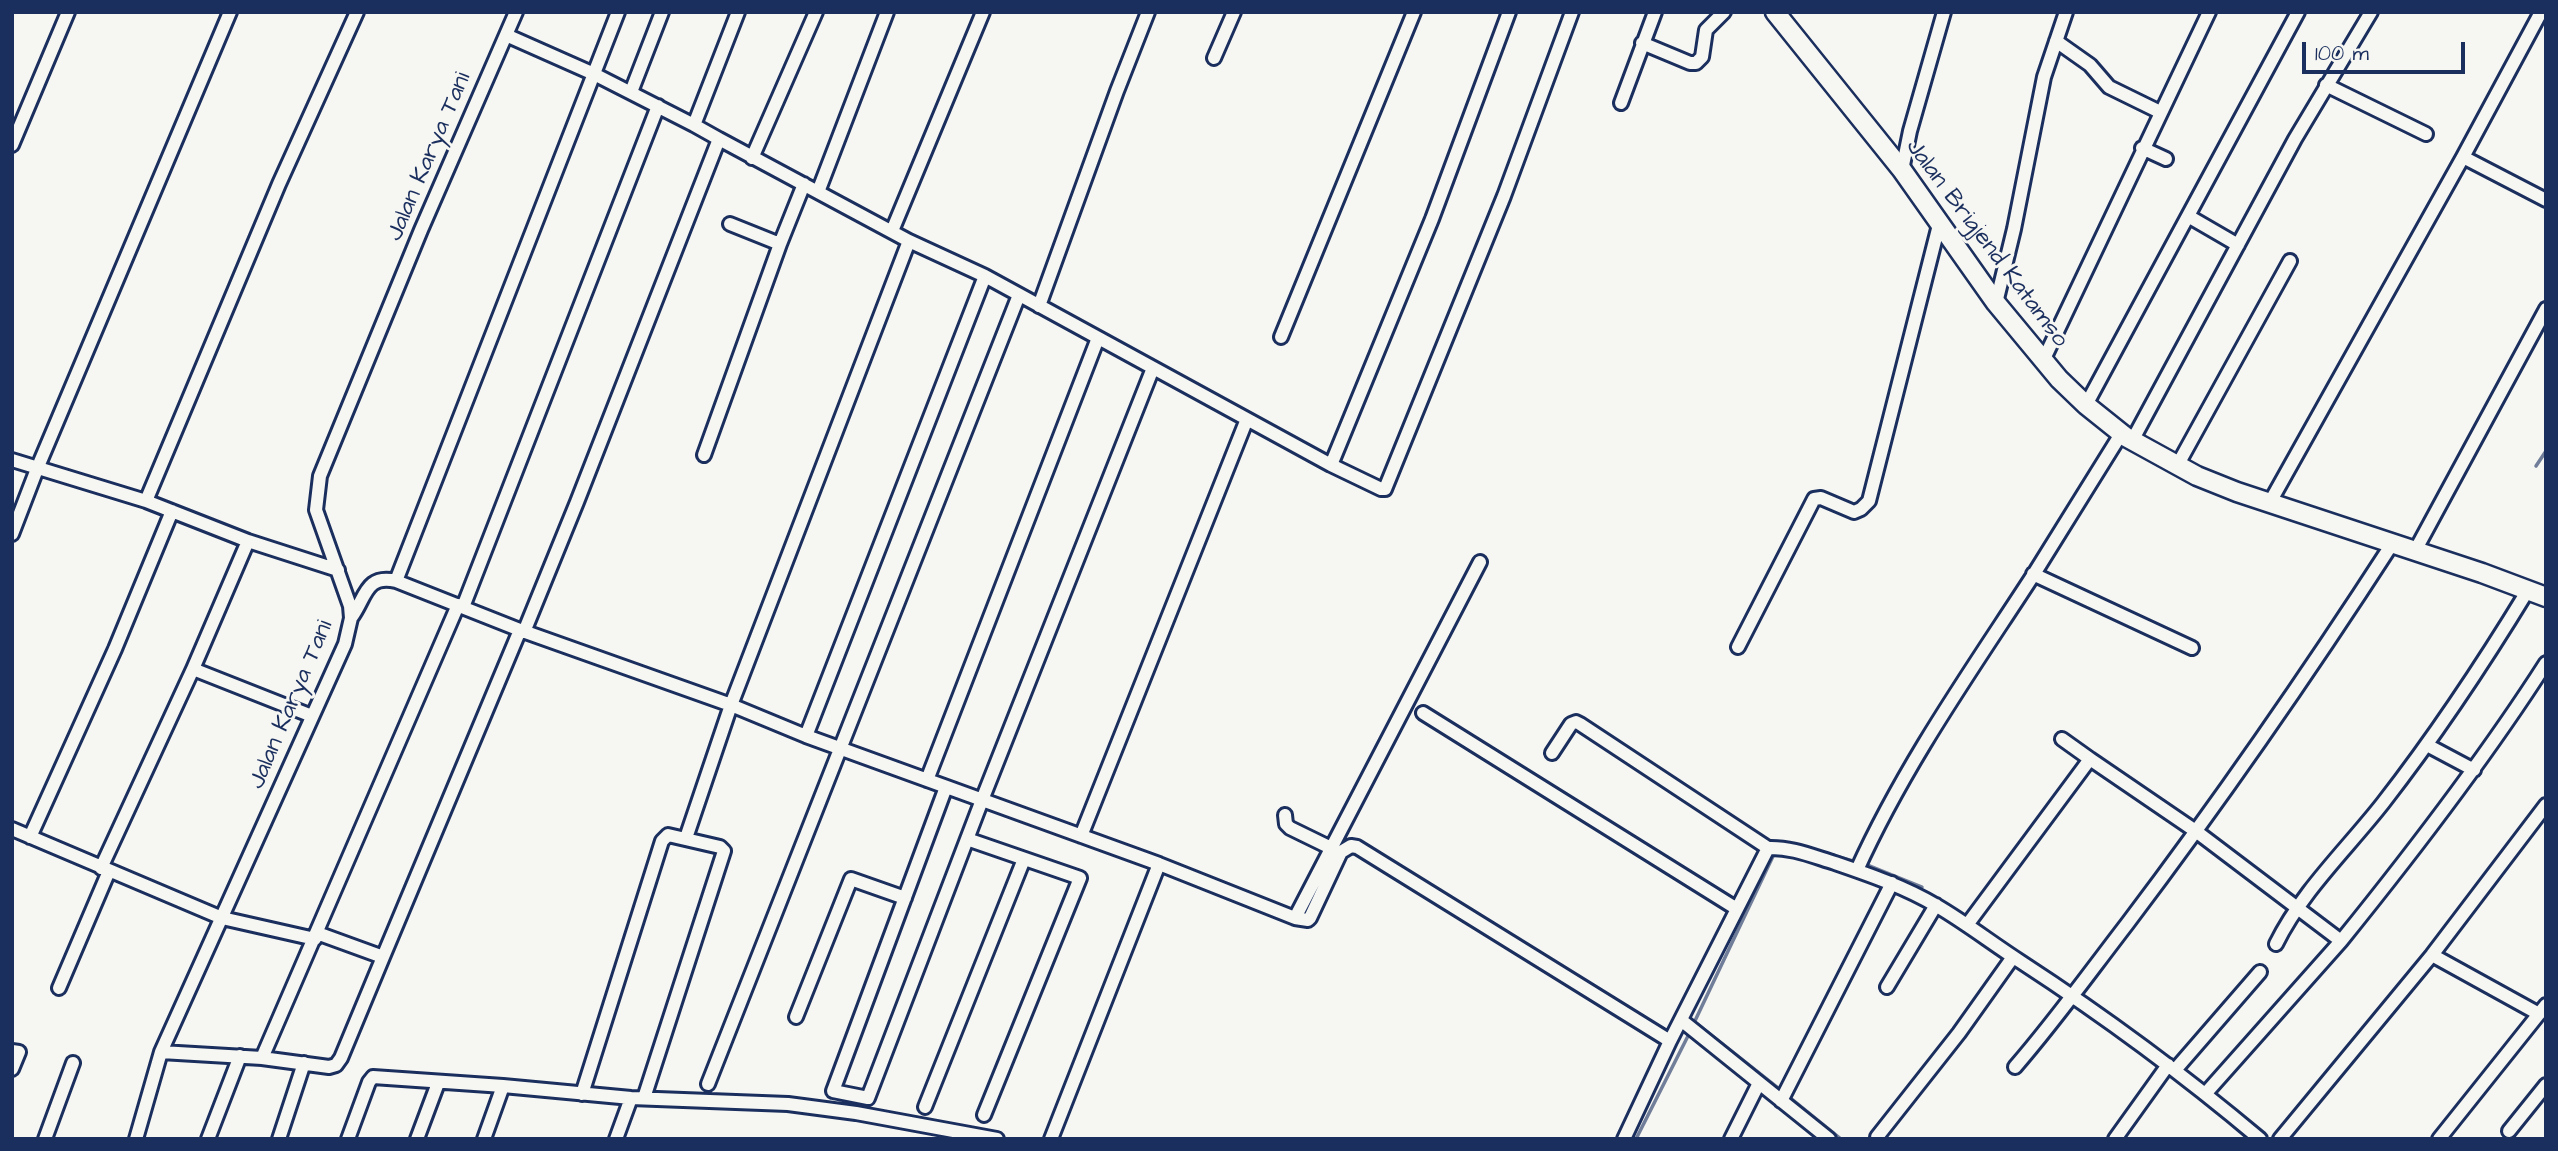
<!DOCTYPE html>
<html>
<head>
<meta charset="utf-8">
<style>
  body { margin:0 }
  #map { position:relative; width:2558px; height:1151px; overflow:hidden; background:#f6f6f2; font-family:"Architects Daughter",sans-serif }
  canvas { display:block }
  .frame { position:absolute; inset:0; border:14px solid #1b2f5e; pointer-events:none }
  .scale { position:absolute; left:2302px; top:42px; width:163px; height:32px; box-sizing:border-box; border:4px solid #1b2f5e; border-top:0; padding-left:9px; font-size:21px; line-height:24px; white-space:nowrap; color:#1b2f5e; -webkit-text-stroke:5px #f6f6f2; paint-order:stroke }
</style>
</head>
<body>
<div id="map">
<canvas width="2558" height="1151"></canvas>
<div class="frame"></div>
<div class="scale">100 m</div>
</div>
<script>
const g = document.querySelector('canvas').getContext('2d');
g.lineJoin = 'round';
function trace(path, color, width, dash) { g.strokeStyle = color; g.lineWidth = width; g.lineCap = dash ? 'butt' : 'round'; g.setLineDash(dash || []); g.stroke(path); }
function write(font, color, halo, rows, align = 'center') {
  g.font = font + ' "Architects Daughter",sans-serif'; g.lineWidth = 6; g.setLineDash([]); g.textBaseline = 'middle'; g.strokeStyle = halo; g.fillStyle = color; for (const [text, x, y, turn = 0] of rows) {
    g.save(); g.translate(x, y); g.rotate((+turn || 0) * Math.PI / 180); g.textAlign = isNaN(turn) ? turn : align; if (halo) g.strokeText(text, 0, 0); g.fillText(text, 0, 0); g.restore();
  }
}
const stream = new Path2D(`
  M2536,466L2546,451
  M1808,848L1870,866L1922,887
  M1695,1022L1782,1091
  M1693,1025L1775,852
  M1788,1096L1841,1139
  M1636,1139L1690,1032`);
const minor = new Path2D(`
  M506,35L594,74L694,125L738,12
  M2056,41L2090,65L2109,87L2160,112
  M1642,43L1690,63H1696L1702,57L1706,30L1724,12
  M1214,58L1234,12
  M2326,85L2426,134
  M631,92L662,12
  M1621,103L1655,12
  M719,139L909,241L985,276L1331,465L1381,489H1385L1504,196L1572,12
  M12,145L68,12
  M2142,148L2166,159
  M2463,157L2546,200
  M752,158L816,12
  M1902,170L1910,131L1944,12
  M818,192L887,12
  M2188,216L2238,245
  M730,224L780,244
  M892,231L983,12
  M1996,303L2014,229L2044,77L2066,12
  M1039,306L1117,91L1148,12
  M1281,337L1414,12
  M2043,361L2209,12
  M2086,405L2298,12
  M2132,441L2295,139L2371,12
  M704,455L780,244L804,184
  M12,460L146,501L248,541L338,570
  M1331,465L1432,219L1509,12
  M2177,466L2290,261
  M146,501L279,184L357,12
  M2269,504L2463,157L2541,12
  M12,534L37,469L230,12
  M2415,551L2546,309
  M2033,574L2192,648
  M396,581L520,630L731,705L806,736L1159,864L1295,918L1480,562
  M463,607L658,106
  M351,618C366,598 365,574 396,581L618,12
  M524,632L577,502L719,139L694,125
  M1738,647L1814,499L1821,498L1854,512L1861,509L1869,501L1939,225
  M193,669L248,541
  M1423,713L1737,909
  M806,736L985,276
  M2062,739L2090,759
  M2427,745L2474,770
  M1552,753L1571,724L1576,722L1580,724L1768,848
  M927,780L1098,338
  M946,787L833,1091L868,1098L982,800L1153,368
  M1285,815L1286,824L1290,828L1331,848
  M12,829L222,918L315,939
  M1081,836L1247,419
  M30,837L115,649L172,511
  M686,838L731,705L909,241
  M967,839L1080,878L984,1115
  M101,868L193,669L312,716
  M1857,870C1905,764 1971,671 2034,574C2063,527 2092,480 2121,434
  M1295,918L1308,920L1310,918L1341,852L1351,846L1357,847L1670,1041
  M1967,925L2090,759L2197,832L2341,941C2413,852 2484,760 2546,663
  M2276,944C2302,891 2347,849 2383,803C2436,735 2483,664 2528,590
  M2432,955L2539,1014
  M383,957L520,630
  M1887,987L1936,905
  M59,988L109,871
  M796,1017L851,879L905,898
  M1681,1020L1829,1139
  M12,1051L19,1052L12,1069
  M161,1052L262,1058L458,605
  M262,1058L329,1067L336,1065L341,1058L383,957L317,933
  M2015,1067C2055,1021 2090,972 2127,924C2220,801 2308,674 2392,544
  M2175,1070L2260,972
  M708,1084L1019,295
  M2206,1093L2341,941
  M582,1094L662,841L668,835L720,847L724,851L644,1098
  M1781,1101L1892,883
  M925,1107L1024,859
  M2509,1131L2546,1085
  M1877,1137L1959,1033L2013,957
  M45,1139L73,1063
  M136,1139L161,1052L345,644L351,618L350,606L316,510L320,476L421,230L516,12
  M208,1139L240,1056
  M279,1139L304,1063
  M348,1139L369,1082L373,1077L503,1086L631,1098L788,1104L856,1113L997,1139
  M417,1139L438,1083
  M484,1139L503,1086
  M616,1139L631,1098
  M1051,1139L1159,864
  M1624,1139L1670,1041L1768,848C1791,847 1812,856 1835,863C1870,875 1905,887 1937,906C1966,923 1993,944 2021,962C2104,1016 2184,1075 2260,1139
  M1731,1139L1759,1083
  M2115,1139L2168,1065
  M2280,1139L2432,955L2546,805
  M2439,1139L2546,1005`);
const highway = new Path2D(`
  M1775,12L1902,170L1996,303L2059,379L2086,405L2126,437L2197,476L2237,492L2482,573L2546,597`);
const streetNames = [
  ["Jalan Karya Tani",430,157,-67],
  ["Jalan Brigjend Katamso",1986,244,53],
  ["Jalan Karya Tani",292,705,-67]
];
trace(stream, '#717e99', 3.5);
trace(minor, '#1b2f5e', 18);
trace(highway, '#1b2f5e', 23);
trace(minor, '#f6f6f2', 12);
trace(highway, '#f6f6f2', 18);
write('24px', '#1b2f5e', '#f6f6f2', streetNames);
</script>
</body>
</html>
